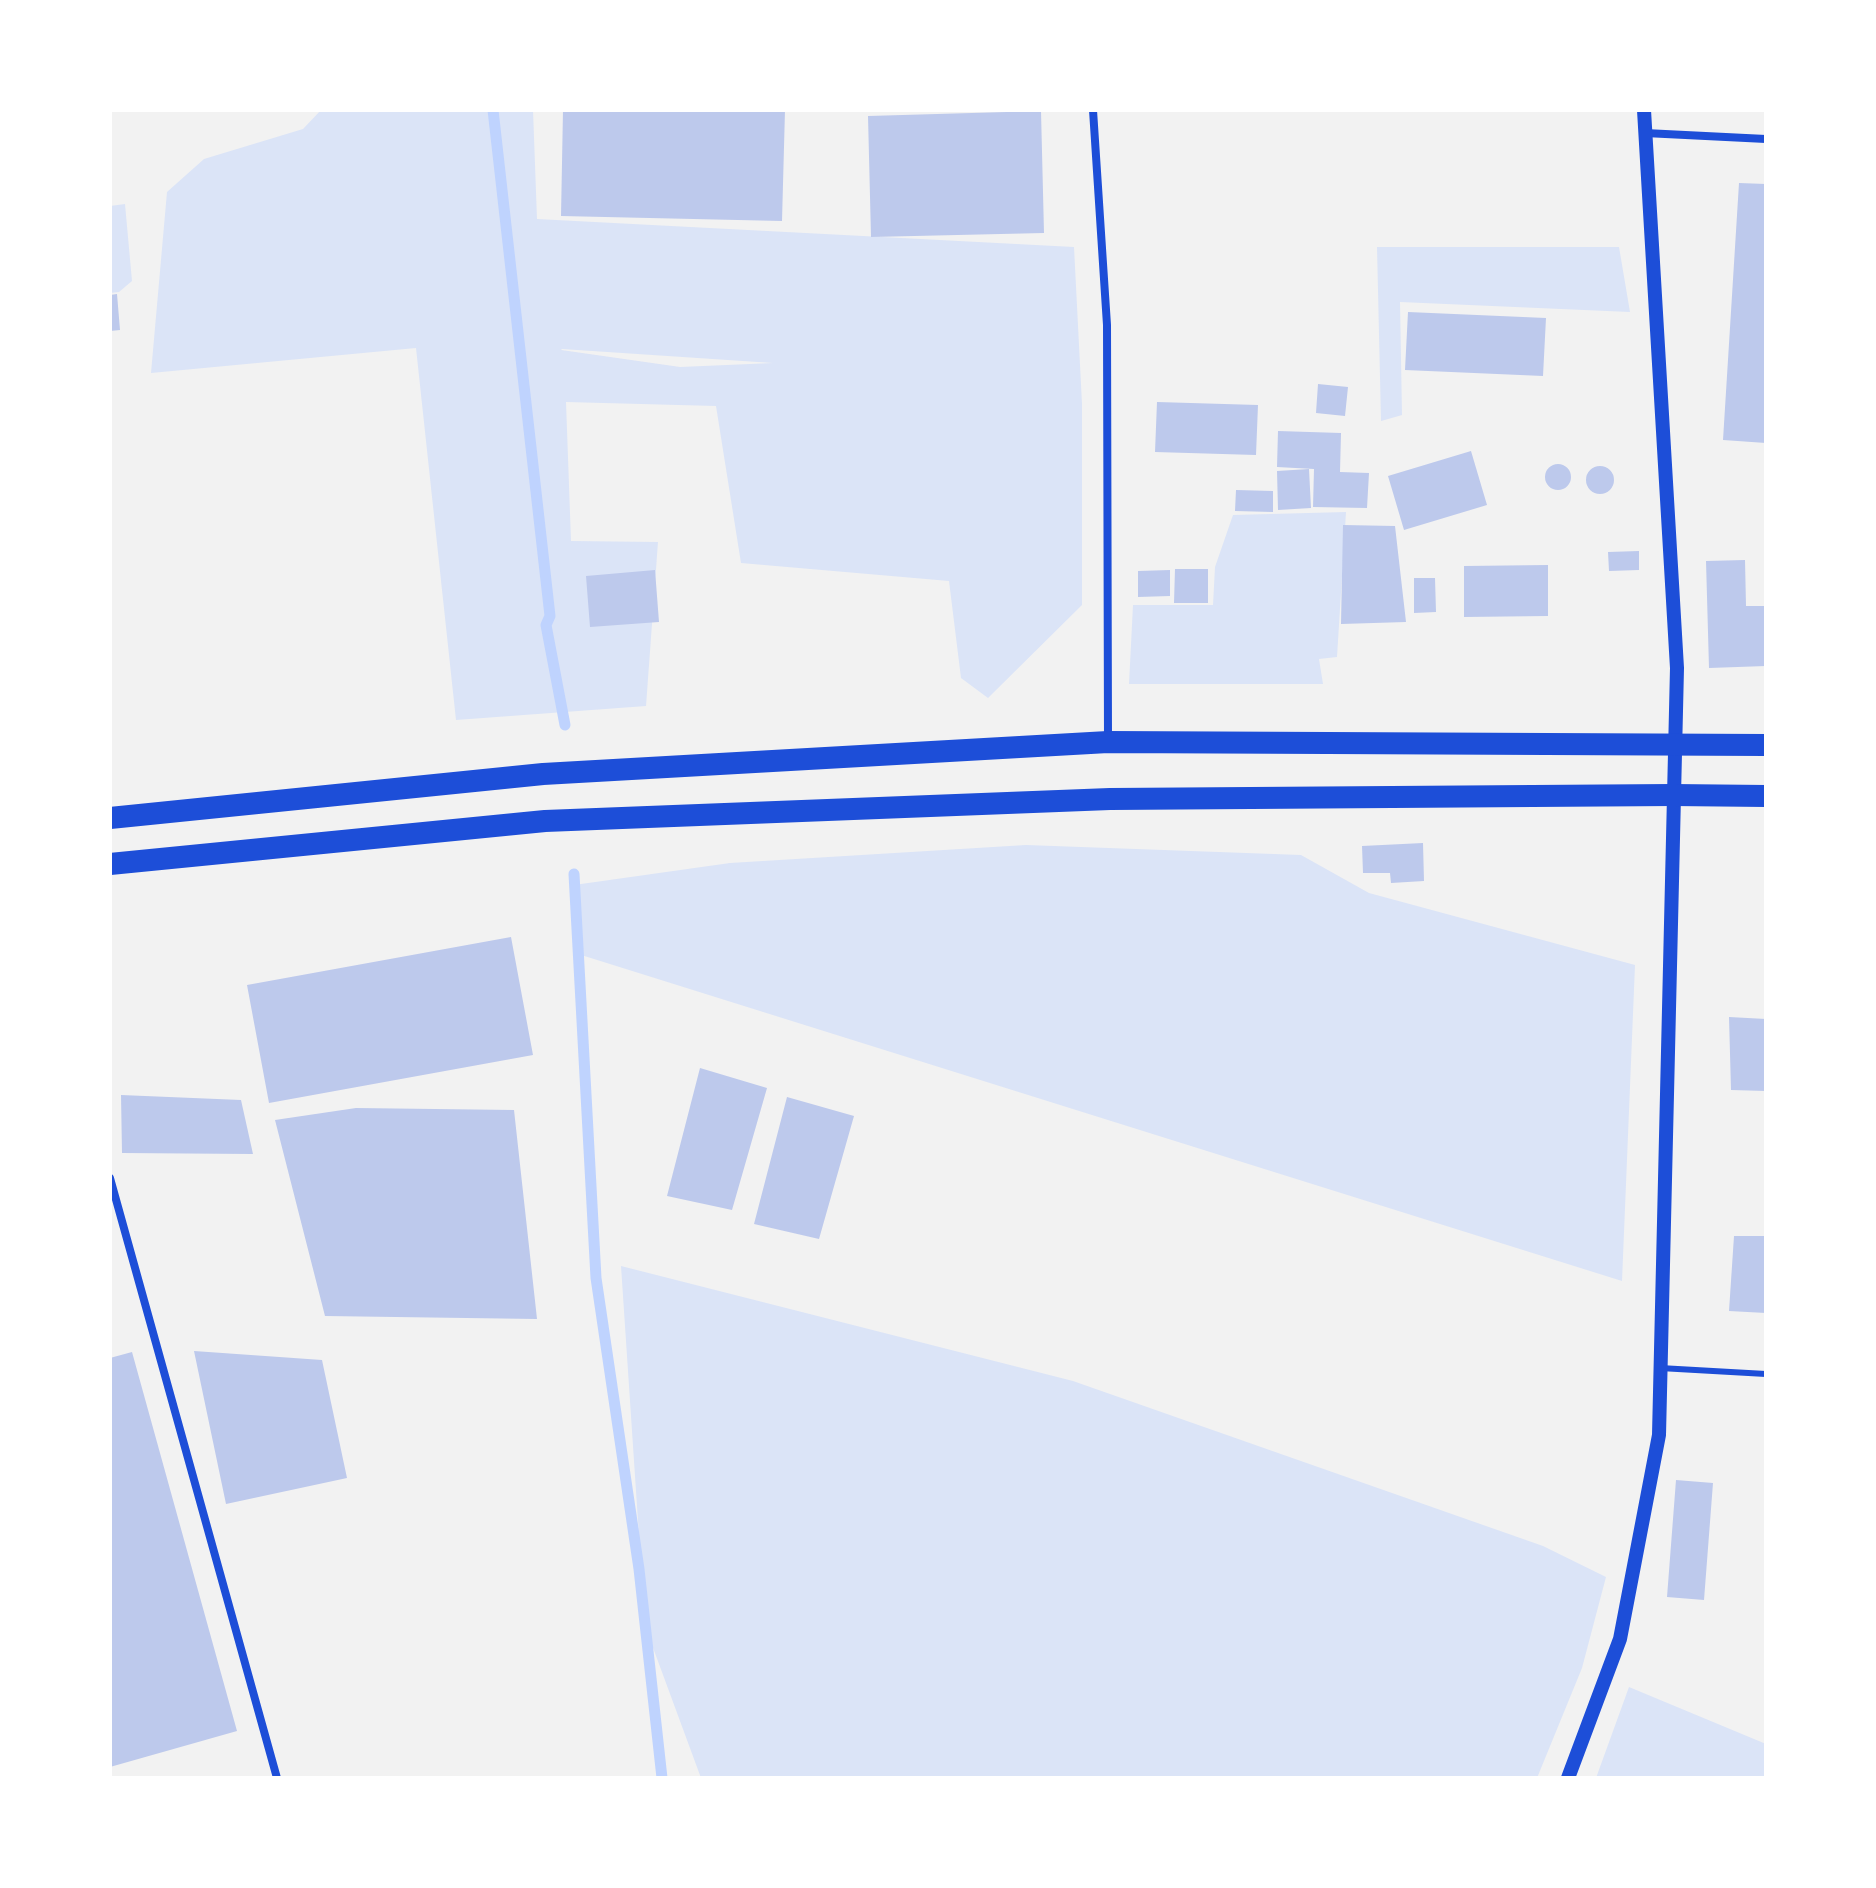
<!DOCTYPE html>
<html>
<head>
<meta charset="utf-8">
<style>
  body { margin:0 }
  #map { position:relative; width:1876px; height:1888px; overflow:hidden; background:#f2f2f2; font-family:Mulish,sans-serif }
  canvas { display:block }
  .frame { position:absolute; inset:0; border:112px solid #fff; pointer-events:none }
</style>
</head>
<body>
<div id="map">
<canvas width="1876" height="1888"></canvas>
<div class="frame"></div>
</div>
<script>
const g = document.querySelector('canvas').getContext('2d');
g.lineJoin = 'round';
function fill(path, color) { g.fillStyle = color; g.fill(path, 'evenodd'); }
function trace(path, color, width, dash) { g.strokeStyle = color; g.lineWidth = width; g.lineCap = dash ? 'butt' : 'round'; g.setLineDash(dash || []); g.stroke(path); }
const green = new Path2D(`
  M321,110H533L537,219L1074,247L1082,404V605L988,698L961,678L949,581L741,563L716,406L566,402L571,541L658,542L646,706L456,720L416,348L151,373L167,192L204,159L303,129ZM561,350L562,349L773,363L680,367Z
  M125,204L132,281L119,292L110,293V206Z
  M1377,247H1619L1630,312L1400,302L1402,415L1381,421Z
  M1346,512L1337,657L1319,659L1323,684H1129L1133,605H1213L1215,567L1233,515Z
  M1026,845L1301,855L1369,893L1635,965L1622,1281L578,954L574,885L730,863Z
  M621,1266L1073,1381L1543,1546L1606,1577L1582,1668L1537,1778H701L645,1626Z
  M1629,1687L1766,1744V1778H1596Z`);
const stream = new Path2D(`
  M493,110L550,616L546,625L565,725
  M574,874L596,1278L639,1569L662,1778`);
const building = new Path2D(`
  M563,110H785L782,221L561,216Z
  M1041,111L1044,233L871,237L868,116Z
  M1739,183L1766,184V443L1723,440Z
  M117,294L120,330L110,331V295Z
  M1408,312L1546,318L1543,376L1405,370Z
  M1318,384L1348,387L1345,416L1316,413Z
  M1157,402L1258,405L1256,455L1155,452Z
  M1278,431L1341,433L1340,472L1369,473L1367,508L1313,507L1314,469L1277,467Z
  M1471,451L1487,505L1404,530L1388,476Z
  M1545 477a13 13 0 1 1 26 0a13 13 0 1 1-26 0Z
  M1586 480a14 14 0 1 1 28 0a14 14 0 1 1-28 0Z
  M1309,469L1311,508L1278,510L1277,471Z
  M1236,490L1273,491V512L1235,511Z
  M1343,525L1395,526L1406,622L1341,624Z
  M1639,551V570L1609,571L1608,552Z
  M1745,560L1746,606H1766V666L1709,668L1706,561Z
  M1548,565V616L1464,617V566Z
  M1175,569H1208V603H1174Z
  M655,570L659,622L590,627L586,576Z
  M1170,570V596L1138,597V571Z
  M1414,578H1435L1436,612L1414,613Z
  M1423,843L1424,881L1391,883L1390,873H1363L1362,846Z
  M511,937L533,1055L269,1103L247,985Z
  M1729,1017L1766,1019V1091L1731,1090Z
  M700,1068L767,1088L732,1210L667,1196Z
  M121,1095L241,1100L253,1154L122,1153Z
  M787,1097L854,1116L819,1239L754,1224Z
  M356,1108L514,1110L537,1319L325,1316L275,1120Z
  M1734,1236H1766V1313L1729,1311Z
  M194,1351L322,1360L347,1478L226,1504Z
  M132,1352L237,1731L110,1767V1358Z
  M1676,1480L1713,1483L1704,1600L1667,1597Z`);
const service = new Path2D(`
  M1660,1368L1766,1374`);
const minor = new Path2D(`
  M1093,110L1107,325L1108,741
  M1645,133L1766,139
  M110,1178L277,1778`);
const tertiary = new Path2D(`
  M1568,1778L1620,1639L1659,1435L1677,668L1644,110`);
const trunk = new Path2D(`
  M110,818L543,774L1108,742L1766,745
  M110,864L545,821L1110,799L1673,795L1766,796`);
fill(green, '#dbe4f7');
trace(stream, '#bfd3fe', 11);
fill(building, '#bdc9ec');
trace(service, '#1d4ed8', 6);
trace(minor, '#1d4ed8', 8);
trace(tertiary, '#1d4ed8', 14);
trace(trunk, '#1d4ed8', 22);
</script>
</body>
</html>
